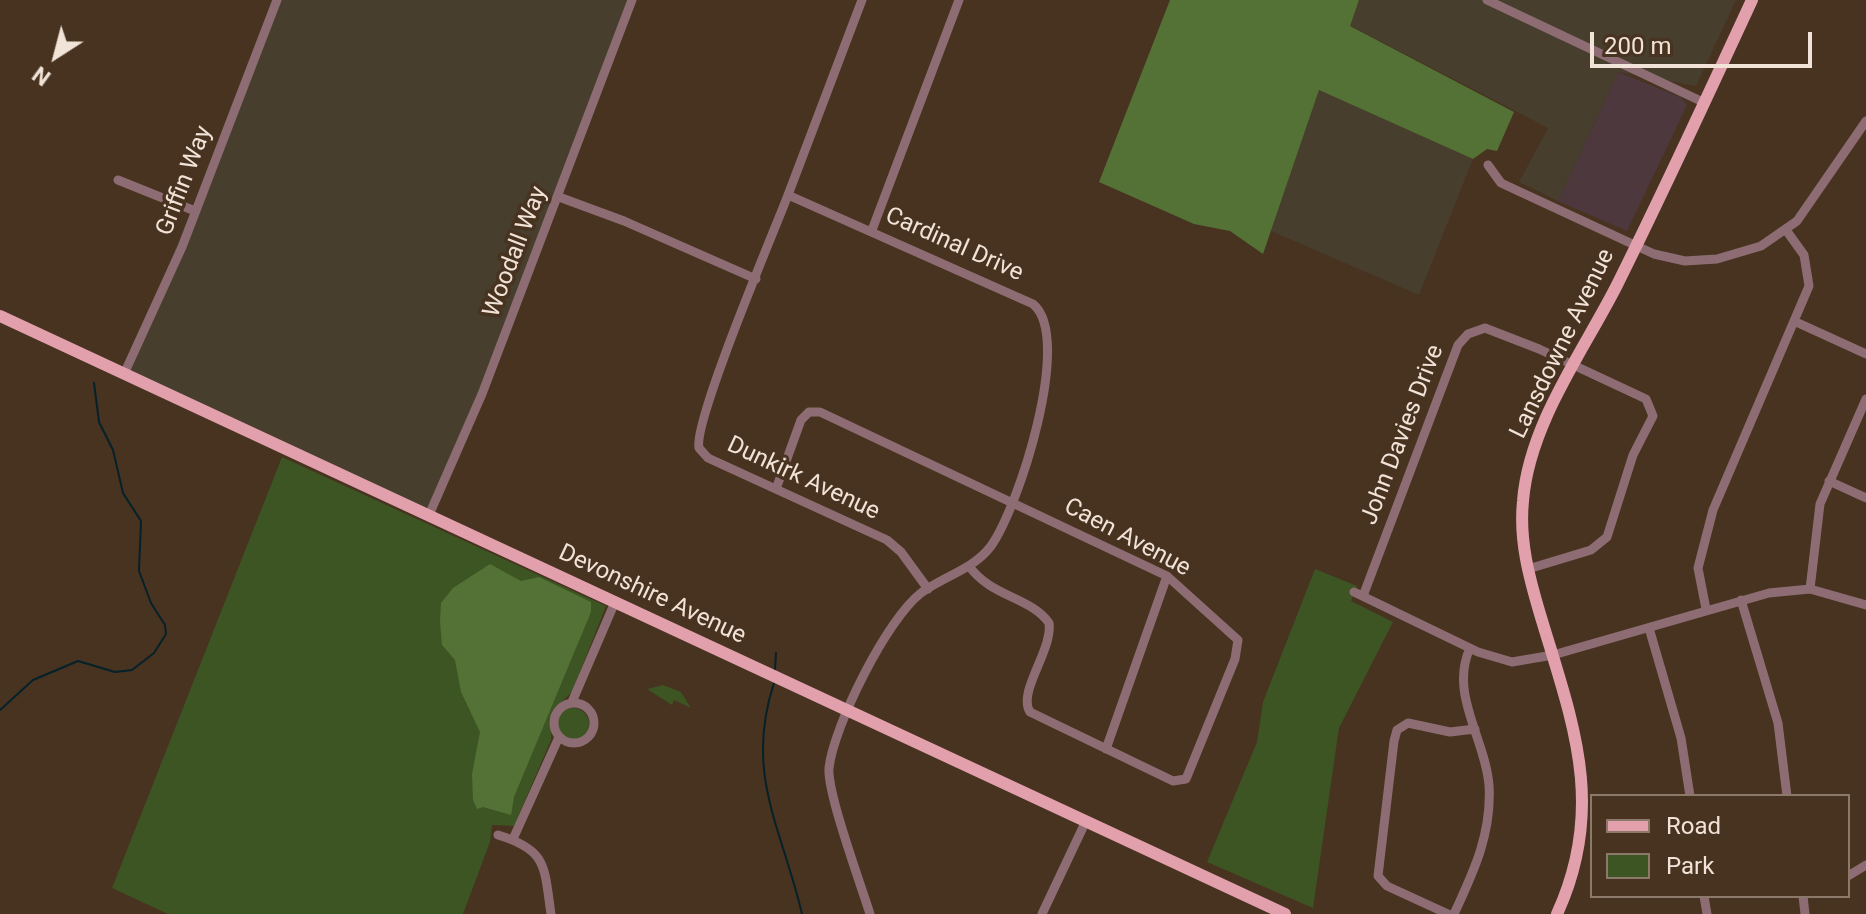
<!DOCTYPE html>
<html>
<head>
<meta charset="utf-8">
<style>
  body { margin:0 }
  #map { position:relative; width:1866px; height:914px; overflow:hidden; background:#483220; font-family:Roboto,sans-serif }
  canvas { display:block }
  .legend { position:absolute; left:1590px; top:794px; width:260px; height:104px; box-sizing:border-box; background:#483220; border:2px solid #8c7969; margin:0; padding:10px 14px; list-style:none; font-size:24px; color:#f1e3d7 }
  .legend li { display:flex; align-items:center; gap:16px; height:40px }
  .legend b { width:40px; border:2px solid #8c7969 }
  .north { position:absolute; left:16px; top:16px; width:80px; height:80px; -webkit-text-stroke:6px #483220; paint-order:stroke; rotate:216deg; font-size:22px; font-weight:700; line-height:32px; text-align:center; color:#f1e3d7 }
  .north::after { content:''; display:block; margin:auto; width:28px; height:36px; background:#f1e3d7; clip-path:polygon(50% 0,100% 100%,50% 72%,0 100%) }
  .scale { position:absolute; left:1590px; top:32px; width:222px; height:36px; box-sizing:border-box; border:4px solid #f1e3d7; border-top:0; padding-left:10px; font-size:24px; line-height:28px; white-space:nowrap; color:#f1e3d7; -webkit-text-stroke:6px #483220; paint-order:stroke }
</style>
</head>
<body>
<div id="map">
<canvas width="1866" height="914"></canvas>
<ul class="legend">
<li><b style="height:10px;background:#e2a0ad"></b>Road</li>
<li><b style="height:22px;background:#3c5523"></b>Park</li>
</ul>
<div class="north">N</div>
<div class="scale">200 m</div>
</div>
<script>
const g = document.querySelector('canvas').getContext('2d');
g.lineJoin = 'round';
function fill(path, color) { g.fillStyle = color; g.fill(path, 'evenodd'); }
function trace(path, color, width, dash) { g.strokeStyle = color; g.lineWidth = width; g.lineCap = dash ? 'butt' : 'round'; g.setLineDash(dash || []); g.stroke(path); }
function write(font, color, halo, rows, align = 'center') {
  g.font = font + ' Roboto,sans-serif'; g.lineWidth = 7; g.setLineDash([]); g.textBaseline = 'middle'; g.strokeStyle = halo; g.fillStyle = color; for (const [text, x, y, turn = 0] of rows) {
    g.save(); g.translate(x, y); g.rotate((+turn || 0) * Math.PI / 180); g.textAlign = isNaN(turn) ? turn : align; if (halo) g.strokeText(text, 0, 0); g.fillText(text, 0, 0); g.restore();
  }
}
const commercial = new Path2D(`
  M1618,72L1680,97L1687,105L1627,231L1558,201Z`);
const industrial = new Path2D(`
  M277,0H632L622,33L429,515L124,374Z
  M1359,0H1736L1696,86L1618,72L1558,201L1519,182L1548,128L1349,25Z
  M1319,90L1473,159L1419,295L1271,231Z`);
const green = new Path2D(`
  M282,457L606,606L572,692L552,711L551,740L514,826L492,825L490,842L463,914H168L112,888Z
  M1315,569L1357,586L1351,601L1393,622L1339,728L1313,908L1207,862L1257,742L1263,702Z
  M663,685L681,692L691,708L674,700L672,705L647,689Z
  M557 724a16 16 0 1 1 32 0a16 16 0 1 1-32 0Z`);
const forest = new Path2D(`
  M1170,0H1359L1350,26L1514,112L1497,151L1487,149L1473,159L1319,90L1263,254L1230,231L1194,224L1099,182Z
  M490,564L521,581L539,577L591,602V612L514,797L511,815L483,807L477,809L473,800L472,774L480,732L461,692L455,660L442,645L440,622L441,603L453,588Z`);
const stream = new Path2D(`
  M775,669L776,653
  M774,683C744,774 782,828 802,914
  M0,710L33,680L78,661L115,672L132,670L154,653L166,634L165,625L151,603L139,571L141,521L123,493L113,450L99,422L94,383`);
const minor = new Path2D(`
  M1487,0L1705,103
  M1488,165L1501,183L1654,254L1685,261L1717,259L1761,246L1797,221L1866,121
  M118,180L195,211
  M788,195L862,0
  M559,197L624,221L756,279
  M872,230L959,0
  M1796,322L1866,354
  M124,374L182,247L277,0
  M1829,481L1866,498
  M776,489L801,420L809,412H820L1167,576L1238,640L1235,659L1186,779L1173,781L1030,712C1017,692 1053,650 1049,623C1031,597 991,597 969,566
  M429,515L482,394L632,0
  M1810,589L1820,504L1866,399
  M1354,592L1478,652L1512,662L1553,655L1769,593L1810,589L1866,605
  M1363,596L1458,345L1468,334L1485,328L1539,349L1646,399L1653,416L1633,455L1607,537L1591,550L1528,569
  M1741,600L1778,723L1787,796
  M1706,609L1698,568L1713,510L1809,286L1804,255L1786,230
  M1649,628L1681,738L1690,796
  M572,702L615,602
  M554 723a20 20 0 1 1 40 0a20 20 0 1 1-40 0Z
  M1106,749L1167,576
  M498,835C548,850 544,867 551,914
  M513,839L559,737
  M1848,876L1866,865
  M1704,896L1707,914
  M1803,896L1805,914
  M870,914C861,885 827,793 829,768C834,725 887,619 921,593C944,576 974,569 991,546C1018,509 1074,337 1033,304L788,195C773,234 693,422 699,448L708,458L887,540L901,552L928,589
  M1042,914L1085,823
  M1448,914L1387,886L1378,876L1394,741L1397,730L1408,723L1450,732L1475,729
  M1454,914C1474,871 1492,833 1489,785C1485,738 1449,694 1470,648`);
const major = new Path2D(`
  M0,316L1285,914
  M1557,914C1607,805 1572,721 1540,614C1529,577 1519,540 1523,501C1529,424 1583,352 1617,285C1664,191 1708,95 1752,0`);
const streetNames = [
  ["Griffin Way",185,181,-69],
  ["Cardinal Drive",954,245,24],
  ["Woodall Way",516,252,-69],
  ["Lansdowne Avenue",1563,344,-64],
  ["John Davies Drive",1403,435,-69],
  ["Dunkirk Avenue",803,479,25],
  ["Caen Avenue",1127,538,28],
  ["Devonshire Avenue",652,595,25]
];
fill(commercial, '#4d393d');
fill(industrial, '#473e2d');
fill(green, '#3c5523');
fill(forest, '#547236');
trace(stream, '#05212a', 2);
trace(minor, '#8d6d73', 9);
trace(major, '#e2a0ad', 12);
write('24px', '#f1e3d7', '#483220', streetNames);
</script>
</body>
</html>
